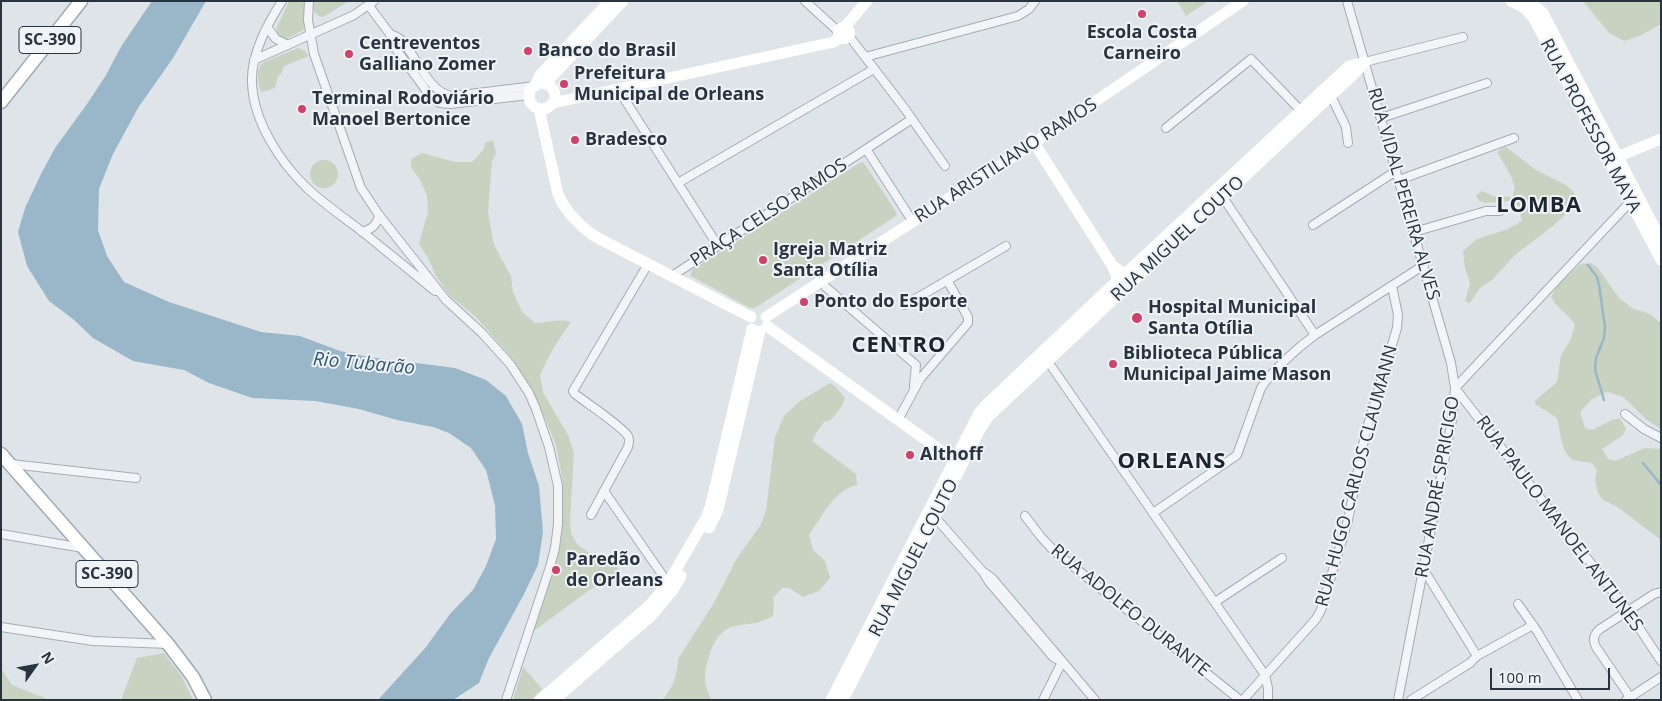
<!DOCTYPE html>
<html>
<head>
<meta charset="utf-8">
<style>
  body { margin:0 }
  #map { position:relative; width:1662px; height:701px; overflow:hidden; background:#dfe4e9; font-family:"Open Sans",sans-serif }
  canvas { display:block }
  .frame { position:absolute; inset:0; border:2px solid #283440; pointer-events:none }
  .north { position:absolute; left:10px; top:641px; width:50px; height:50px; -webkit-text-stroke:4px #eff3f6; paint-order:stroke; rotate:58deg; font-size:14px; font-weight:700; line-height:20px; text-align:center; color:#283440 }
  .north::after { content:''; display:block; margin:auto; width:18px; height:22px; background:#283440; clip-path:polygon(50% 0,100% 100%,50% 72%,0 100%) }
  .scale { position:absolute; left:1490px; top:668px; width:120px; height:22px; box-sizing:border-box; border:2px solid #283440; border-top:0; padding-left:6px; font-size:15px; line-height:18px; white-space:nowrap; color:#283440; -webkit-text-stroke:4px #eff3f6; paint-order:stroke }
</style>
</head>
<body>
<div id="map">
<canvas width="1662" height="701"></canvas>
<div class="frame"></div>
<div class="north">N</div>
<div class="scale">100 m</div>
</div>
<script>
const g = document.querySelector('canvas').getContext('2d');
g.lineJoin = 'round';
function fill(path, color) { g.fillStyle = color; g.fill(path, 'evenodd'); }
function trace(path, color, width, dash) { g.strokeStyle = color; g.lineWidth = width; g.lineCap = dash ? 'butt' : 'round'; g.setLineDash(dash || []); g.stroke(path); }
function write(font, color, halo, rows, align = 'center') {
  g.font = font + ' "Open Sans",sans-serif'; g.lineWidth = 4; g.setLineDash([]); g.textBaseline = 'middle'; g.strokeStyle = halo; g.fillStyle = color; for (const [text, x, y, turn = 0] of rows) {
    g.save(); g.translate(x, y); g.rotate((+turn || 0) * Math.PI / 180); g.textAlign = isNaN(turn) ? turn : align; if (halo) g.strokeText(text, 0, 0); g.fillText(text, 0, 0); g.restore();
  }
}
const green = new Path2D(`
  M289,1H304L305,27V29L285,40L279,37L276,29Z
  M313,1H349L323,17C314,16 312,9 313,1Z
  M1177,1H1208L1186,16Z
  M1583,1H1661V24L1640,36L1624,41L1609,33Z
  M298,48L305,51L309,56L284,66L281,74L278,76L275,88L263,92L260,90C258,79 255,69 264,62Z
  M493,140L496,153L492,161L488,212L494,245L511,276L513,292L522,312L535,323C547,323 559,318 571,322L554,347L540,375L543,392L569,437L574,453L570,519L571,533L577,544L588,552L613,562L620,571L616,575L588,591L534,631L555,563L562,534L563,483L556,445L546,421L524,379L510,356L476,317L449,295L436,276L428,258L419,244L428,212L427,195L420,180L411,167V159L422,153L455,162H472L484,149L485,143Z
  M1506,147L1536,170L1566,185L1574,192L1575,200L1566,214L1554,225L1515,255L1493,279L1479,289L1470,303L1465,301L1470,284L1465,268L1463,251L1477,239L1508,229L1522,221L1518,206L1510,201L1485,203L1479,201L1476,195L1482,191L1493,196L1512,197L1515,189L1511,176L1497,152L1502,148Z
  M310 174a14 14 0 1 1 28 0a14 14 0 1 1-28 0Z
  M861,162L864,163L897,213L896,216L755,308H750L691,276V272L692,270Z
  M1591,263L1598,268L1619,298L1632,308L1650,314L1661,323V429L1647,420L1623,397L1607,392L1592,399L1580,412L1585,428L1592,430L1612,420L1620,418L1626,429L1622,436L1602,449L1608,459L1615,461L1645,448L1661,449V540L1616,506L1603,500L1598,493L1595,480L1597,470L1592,463C1586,461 1577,462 1572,459C1560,452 1561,430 1557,418L1535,404V401L1557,382L1561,355L1570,341L1575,325C1569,314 1557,309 1551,297L1559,283L1581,264Z
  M830,383L835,386L845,398L842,406L831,420L824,422L816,433L812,441L856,474L857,485C833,490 823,517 809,534L813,550L825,561L830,578L819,591L803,597L789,588H782L773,598L774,607L773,616C758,625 746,623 731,627C712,633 701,672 707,689C708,693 710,696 712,700H662C672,691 678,673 678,659L714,603L737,558L760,526L766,511L775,437L784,416L800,401Z
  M164,653L182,677L193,700H121L137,658Z
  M523,667L542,689L531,700H513Z
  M1,668L12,685L50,700H1Z`);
const water = new Path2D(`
  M152,1H206L173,58L138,108L113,154L99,189L98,230L107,256L124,282L169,302L261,332L300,336L340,351L369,357L455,368L486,380L506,396L522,424L528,453L539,486L543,532L538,565L523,596L489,658L479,683L453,700H378L426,647L450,614L473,590L486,566L496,539L495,505L486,470L471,448L449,433L433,427L397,420L359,409L315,401L252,398L209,383L184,370L133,361L93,338L73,319L49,301L27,266L18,232L25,208L40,176L55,148L87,104L106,75L122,45Z`);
const stream = new Path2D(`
  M1588,265L1597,277L1599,285L1605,327L1604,338L1596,358L1595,370L1604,400
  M1643,463L1661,485`);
const street = new Path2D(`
  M282,1C267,25 251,54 252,82C253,121 280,162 307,188C325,205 345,218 364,233C387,252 411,271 435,291
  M309,1L308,20L314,54L361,188L379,215L446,300L482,333L510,364L529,393L536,409L549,447L558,486V524L555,548L550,567L506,700
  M805,1L839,32
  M1347,1L1451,363L1455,388L1628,611L1661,661
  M369,6L390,34L393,45L431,97L440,103L450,104L529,95
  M267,27L276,39L288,45
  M390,34C393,35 397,37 400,39C416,54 429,95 453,96L535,86
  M849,36L905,109L945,166
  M865,57L1018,16L1029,9L1035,1
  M254,60L354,15L374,1
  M1365,62L1463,37
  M618,89L718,246
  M1331,96L1346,127L1348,143
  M1381,118L1487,83
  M1166,128L1251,59L1303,113
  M866,149L913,222
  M1399,180L1514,138
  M678,183L874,69
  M1220,193L1315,335
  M1313,225L1396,171
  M362,232C372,229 377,225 379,215
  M1414,232L1486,211H1500
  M648,264L573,391L575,394C585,402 623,427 628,436C630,440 629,443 628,447L604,491L670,586
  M672,276L912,119
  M820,282L916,365L914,386
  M905,305L1006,246
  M1047,360L1265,675L1268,688V700
  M1625,414L1644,429L1661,438
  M898,420L920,379L968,323V317L947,280
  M11,464L136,478
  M1153,513L1237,455L1261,388C1273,370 1297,348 1315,335L1424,265
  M591,515L604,491
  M934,516L983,572L989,582L1053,657L1062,662
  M1025,516L1041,537L1054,551L1240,700
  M1,534L83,548
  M1424,570L1477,656
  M985,573L992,578L1095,700
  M1215,602L1282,558
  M1518,604L1537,631L1578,700
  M1,627L93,641L168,644
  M1630,697L1596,647C1592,639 1594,634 1600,629L1654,594L1661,592
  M1043,700L1062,662
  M1243,700L1316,619L1321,610L1348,520L1365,435L1397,328L1398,315L1392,286
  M1398,700L1452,420L1455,388L1632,200
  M1411,700L1470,663L1477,656L1533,625
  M1626,700L1661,677`);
const secondary = new Path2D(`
  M1511,1L1525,8L1534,19L1661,260
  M1529,1L1543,13L1661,240
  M838.5 33a5.5 5.5 0 1 1 11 0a5.5 5.5 0 1 1-11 0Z
  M844,28L867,1
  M529 96a13 13 0 1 1 26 0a13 13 0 1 1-26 0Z
  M545,84L623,1
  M535,86L540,75L610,1
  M553,103L834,42L840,37
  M539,109L558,194C564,210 580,226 594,236L751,317
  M1612,159L1661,139
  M1112,265L1125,274L1349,66L1365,62
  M766,317L1034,143L1243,1
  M767,326L954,460
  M709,528L718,510L760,331
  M540,700L650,605L668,583L706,518L710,508L752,329
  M554,700L652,615L673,590L681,576
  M831,700L979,413L987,404L1118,280L1112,265L1031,138
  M843,700L979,431L988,417L1354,74L1365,62`);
const primary = new Path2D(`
  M1,102L81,1
  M1,454L168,644L193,677L205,700`);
const markers = [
  [1142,14,5,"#d04269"],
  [528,51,5,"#d04269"],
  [349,54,5,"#d04269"],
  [564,84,5,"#d04269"],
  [302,109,5,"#d04269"],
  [575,140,5,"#d04269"],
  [763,260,5,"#d04269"],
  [804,302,5,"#d04269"],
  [1137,318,6,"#d04269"],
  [1113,364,5,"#d04269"],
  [910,455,5,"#d04269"],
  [556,570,5,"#d04269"]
];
const shields = [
  [50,40,62],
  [107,574,62]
];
const shieldNames = [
  ["SC-390",50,40],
  ["SC-390",107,574]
];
const poiNames = [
  ["Escola Costa",1142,33,"center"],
  ["Carneiro",1142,54,"center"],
  ["Centreventos",359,44],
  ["Galliano Zomer",359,65],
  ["Banco do Brasil",538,51],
  ["Prefeitura",574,74],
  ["Municipal de Orleans",574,95],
  ["Terminal Rodoviário",312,99],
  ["Manoel Bertonice",312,120],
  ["Bradesco",585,140],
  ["Igreja Matriz",773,250],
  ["Santa Otília",773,271],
  ["Ponto do Esporte",814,302],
  ["Hospital Municipal",1148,308],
  ["Santa Otília",1148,329],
  ["Biblioteca Pública",1123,354],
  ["Municipal Jaime Mason",1123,375],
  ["Althoff",920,455],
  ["Paredão",566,560],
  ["de Orleans",566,581]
];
const streetNames = [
  ["RUA PROFESSOR MAYA",1590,126,62],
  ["RUA ARISTILIANO RAMOS",1006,161,-33],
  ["RUA VIDAL PEREIRA ALVES",1403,194,74],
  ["PRAÇA CELSO RAMOS",769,213,-33],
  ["RUA MIGUEL COUTO",1178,239,-43],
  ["RUA HUGO CARLOS CLAUMANN",1357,476,-75],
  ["RUA ANDRÉ SPRICIGO",1438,487,-80],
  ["RUA PAULO MANOEL ANTUNES",1559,524,53],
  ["RUA MIGUEL COUTO",914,558,-63],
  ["RUA ADOLFO DURANTE",1130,611,39]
];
const waterNames = [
  ["Rio Tubarão",364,364,5]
];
const districtNames = [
  ["LOMBA",1539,206],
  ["CENTRO",899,346],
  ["ORLEANS",1172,462]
];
fill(green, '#c7d3c0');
fill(water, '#99b7c9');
trace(stream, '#99b7c9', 2.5);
trace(street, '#a4acb3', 10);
trace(primary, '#9eaab4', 15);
trace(street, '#f2f4f7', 8);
trace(secondary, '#fff', 11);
trace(primary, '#fff', 12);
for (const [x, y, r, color] of markers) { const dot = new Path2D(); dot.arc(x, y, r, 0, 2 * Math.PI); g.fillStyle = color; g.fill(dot); trace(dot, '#eff3f6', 2); }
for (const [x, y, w] of shields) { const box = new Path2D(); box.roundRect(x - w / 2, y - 13.5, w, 27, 4); g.fillStyle = '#eff3f6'; g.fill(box); trace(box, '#283440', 1); }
write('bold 16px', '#283440', null, shieldNames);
write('bold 18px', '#283440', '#eff3f6', poiNames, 'left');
write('18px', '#283440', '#eff3f6', streetNames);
write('italic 19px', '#315874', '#eff3f6', waterNames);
g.letterSpacing = '1px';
write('bold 22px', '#1a2531', '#eff3f6', districtNames);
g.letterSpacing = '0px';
</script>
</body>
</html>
